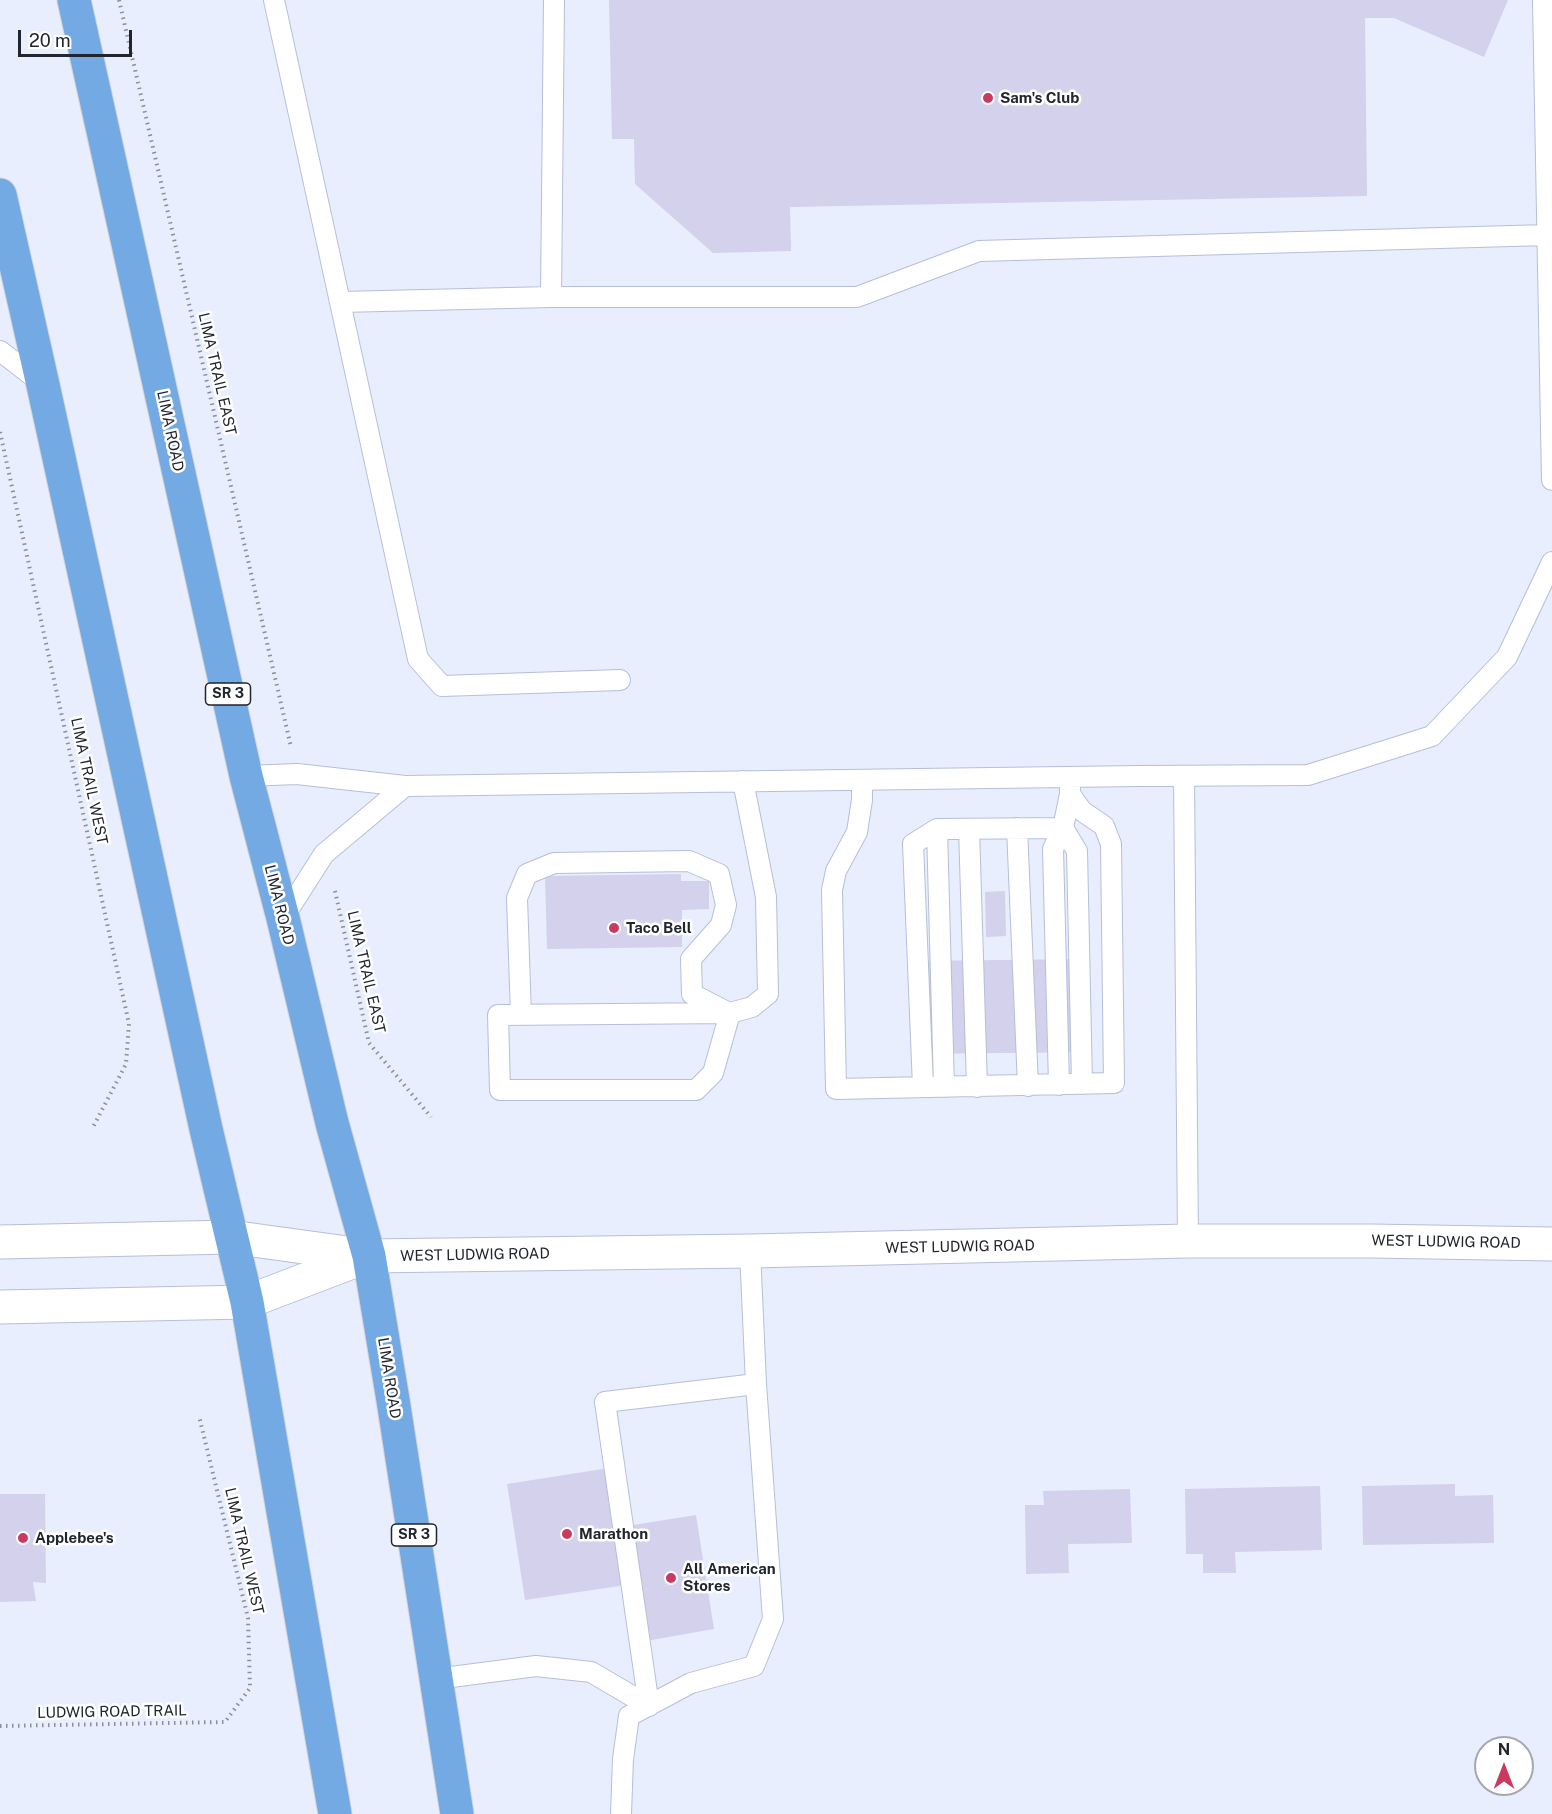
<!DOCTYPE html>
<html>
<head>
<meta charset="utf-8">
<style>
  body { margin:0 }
  #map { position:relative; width:1552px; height:1814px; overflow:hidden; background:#e8eefe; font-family:"Public Sans",sans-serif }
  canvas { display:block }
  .north { position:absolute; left:1474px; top:1736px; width:60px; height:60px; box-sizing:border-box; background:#fff; border:2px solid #a6a8ab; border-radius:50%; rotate:0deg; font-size:16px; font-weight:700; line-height:24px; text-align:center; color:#21252e }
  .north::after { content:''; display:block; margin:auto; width:21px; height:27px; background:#ca3a60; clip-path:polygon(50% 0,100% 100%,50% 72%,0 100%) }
  .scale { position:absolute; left:18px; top:30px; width:114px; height:27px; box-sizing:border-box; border:3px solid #21252e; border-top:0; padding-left:8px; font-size:18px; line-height:21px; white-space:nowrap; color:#21252e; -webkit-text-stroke:4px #fff; paint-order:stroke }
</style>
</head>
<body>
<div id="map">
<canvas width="1552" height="1814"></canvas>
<div class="north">N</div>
<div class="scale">20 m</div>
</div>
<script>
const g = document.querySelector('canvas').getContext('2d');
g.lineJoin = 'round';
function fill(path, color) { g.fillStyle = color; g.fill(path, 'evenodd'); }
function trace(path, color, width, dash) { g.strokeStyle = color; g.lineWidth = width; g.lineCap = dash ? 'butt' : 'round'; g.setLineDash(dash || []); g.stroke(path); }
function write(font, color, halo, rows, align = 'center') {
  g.font = font + ' "Public Sans",sans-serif'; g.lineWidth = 5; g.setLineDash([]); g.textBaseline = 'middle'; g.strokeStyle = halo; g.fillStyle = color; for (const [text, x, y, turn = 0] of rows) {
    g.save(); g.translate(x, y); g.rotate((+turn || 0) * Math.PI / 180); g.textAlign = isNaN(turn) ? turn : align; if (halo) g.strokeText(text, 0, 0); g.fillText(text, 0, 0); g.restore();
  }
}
const building = new Path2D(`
  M609,0H1508L1484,57L1394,18H1365L1367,196L790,207L791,251L713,253L635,184L634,139H612Z
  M681,874V881H709V909L682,910V947L547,949L545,876Z
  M1005,891L1006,936L986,937L985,892Z
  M1088,959L1089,1052L914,1054L913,961Z
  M609,1468L626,1585L525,1600L507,1484Z
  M1455,1484V1496L1493,1495L1494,1543L1363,1545L1362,1486Z
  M1320,1486L1322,1550L1235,1552L1236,1573H1203V1554H1186L1185,1489Z
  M1130,1489L1132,1543L1068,1544L1069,1573L1026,1574L1025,1505H1044L1043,1491Z
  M0,1494H45L46,1583L33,1582L36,1601L0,1602Z
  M696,1515L714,1629L646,1641L627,1526Z`);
const path = new Path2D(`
  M119,0L291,747
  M0,432L129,1024L126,1064L92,1129
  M335,891L369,1043L431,1117
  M0,1726L225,1722L250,1688L248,1618L199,1416`);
const lane = new Path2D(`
  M274,0L418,659L442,686L620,680
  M554,0L551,297H857L979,251L1547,235
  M1543,0L1552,480
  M340,302L551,297
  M0,351L43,384
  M246,776L297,774L405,786L1139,776L1308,775L1432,736L1507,657L1552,562
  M1184,776L1188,1241
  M862,780V800L857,832L836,871L832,890L836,1089L1114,1083L1111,844L1104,826L1082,811L1070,794V777
  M1017,828L1028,1086
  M1063,828L1077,851L1082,1084
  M937,829L944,1087
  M969,829L977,1087
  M283,918L324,854L405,786
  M730,1013L498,1015L500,1090H696L713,1073L730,1013L752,1007L768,994L766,897L743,781
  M521,1015L517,898L527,874L554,863L689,861L719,874L726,905L721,925L691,959L692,994L727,1012
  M1059,1085L1053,849L1063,828
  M923,1087L913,844L937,829L1063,828L1070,794
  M436,1679L536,1666L591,1672L649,1706
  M649,1706L605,1402L756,1384
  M621,1814L623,1759L629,1716L691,1683L754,1666L773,1619L756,1384L750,1251`);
const secondary = new Path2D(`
  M0,1242L231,1237L369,1256L750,1251L1188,1241H1371L1552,1244
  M0,1307L247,1302L365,1257`);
const highway = new Path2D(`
  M74,0L246,776L283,918L332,1123L369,1256L393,1400L457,1814
  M0,195L43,385L206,1129L247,1302L335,1814`);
const markers = [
  [988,98,6,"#ca3a60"],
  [614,928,6,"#ca3a60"],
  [567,1534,6,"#ca3a60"],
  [23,1538,6,"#ca3a60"],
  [671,1578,6,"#ca3a60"]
];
const shields = [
  [228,694,45],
  [414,1535,45]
];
const shieldNames = [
  ["SR 3",228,694],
  ["SR 3",414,1535]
];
const poiNames = [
  ["Sam's Club",1000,98],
  ["Taco Bell",626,928],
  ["Marathon",579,1534],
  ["Applebee's",35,1538],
  ["All American",683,1569],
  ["Stores",683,1586]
];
const streetNames = [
  ["LIMA TRAIL EAST",217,374,77],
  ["LIMA ROAD",170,431,78],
  ["LIMA TRAIL WEST",89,781,78],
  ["LIMA ROAD",279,905,76],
  ["LIMA TRAIL EAST",366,972,77],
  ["WEST LUDWIG ROAD",1446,1242,1],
  ["WEST LUDWIG ROAD",960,1247,-1],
  ["WEST LUDWIG ROAD",475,1255,-1],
  ["LIMA ROAD",389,1378,81],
  ["LIMA TRAIL WEST",244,1551,77],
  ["LUDWIG ROAD TRAIL",112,1712,-1]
];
fill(building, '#d3d1eb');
trace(lane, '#b6bfd8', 22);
trace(secondary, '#b6bfd8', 35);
trace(highway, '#d3d3d5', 35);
trace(path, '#8a8f9c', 4, [1.5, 4.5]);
trace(lane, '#fff', 20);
trace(secondary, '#fff', 33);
trace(highway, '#73aae3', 33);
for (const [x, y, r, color] of markers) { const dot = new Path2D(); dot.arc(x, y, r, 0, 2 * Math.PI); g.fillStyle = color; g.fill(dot); trace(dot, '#fff', 2); }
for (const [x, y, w] of shields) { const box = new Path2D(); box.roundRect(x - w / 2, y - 11, w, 22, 4.5); g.fillStyle = '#fff'; g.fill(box); trace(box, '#21252e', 1.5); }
write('bold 14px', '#21252e', null, shieldNames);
write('bold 15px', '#21252e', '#fff', poiNames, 'left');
write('15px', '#21252e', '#fff', streetNames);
</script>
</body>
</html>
